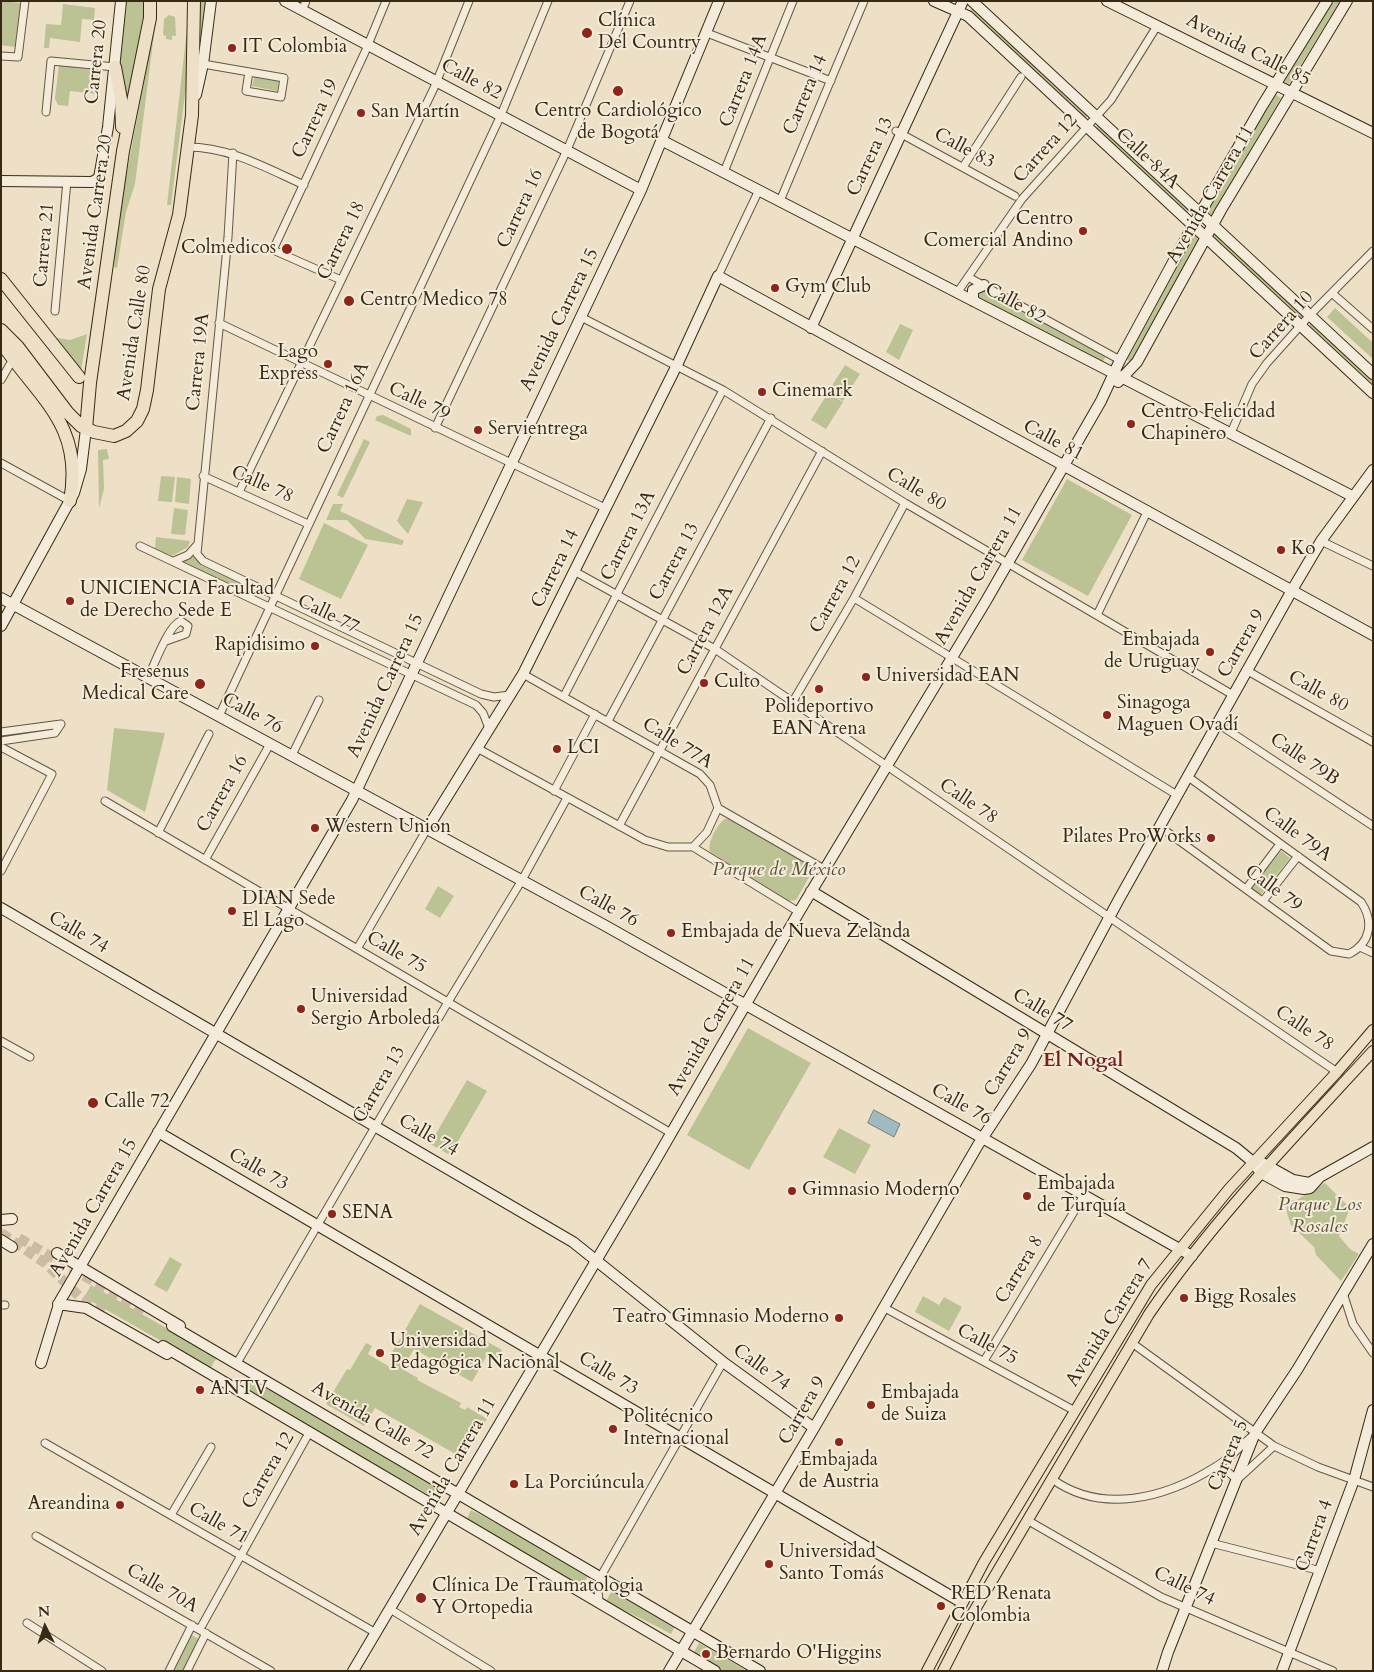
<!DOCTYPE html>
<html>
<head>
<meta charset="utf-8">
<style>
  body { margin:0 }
  #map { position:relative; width:1374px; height:1672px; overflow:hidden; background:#eee0c6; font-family:Cardo,serif }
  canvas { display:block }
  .frame { position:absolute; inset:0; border:2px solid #382914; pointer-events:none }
  .north { position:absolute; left:20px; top:1602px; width:50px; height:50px; -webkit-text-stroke:4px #f4ebda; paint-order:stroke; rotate:356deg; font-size:14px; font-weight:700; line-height:20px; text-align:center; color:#382914 }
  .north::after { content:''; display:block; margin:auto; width:18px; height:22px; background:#382914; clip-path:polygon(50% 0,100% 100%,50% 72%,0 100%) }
</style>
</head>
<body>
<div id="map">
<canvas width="1374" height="1672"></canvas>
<div class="frame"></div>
<div class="north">N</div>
</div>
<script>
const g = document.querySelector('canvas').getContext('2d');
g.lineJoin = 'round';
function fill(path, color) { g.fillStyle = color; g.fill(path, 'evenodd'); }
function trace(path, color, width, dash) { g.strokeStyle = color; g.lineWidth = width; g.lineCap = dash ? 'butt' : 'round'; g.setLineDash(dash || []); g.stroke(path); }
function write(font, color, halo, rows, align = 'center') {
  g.font = font + ' Cardo,serif'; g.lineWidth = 4; g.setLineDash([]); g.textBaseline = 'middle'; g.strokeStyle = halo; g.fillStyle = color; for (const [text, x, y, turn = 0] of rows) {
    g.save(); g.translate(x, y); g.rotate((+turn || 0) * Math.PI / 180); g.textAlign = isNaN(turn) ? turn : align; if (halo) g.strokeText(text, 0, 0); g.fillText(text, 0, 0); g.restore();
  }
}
const green = new Path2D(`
  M1,1L21,3L15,47L1,45Z
  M125,1H146L126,109L119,61Z
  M200,1H206L201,49L200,5Z
  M1330,1H1340L1289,84L1281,80Z
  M63,4L95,8L94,20L82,19L80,42L50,38L49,48H44L46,24L61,25Z
  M975,6L1089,114L1084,119L969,12Z
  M169,15L175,17L176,36H172V40L166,39V36L163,35L164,19Z
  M156,19L135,184L126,212L117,268L114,267L118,219Z
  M188,20V70L171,205H167Z
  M59,64L100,70L97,94L70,91L68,106L58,105L55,99Z
  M255,75L279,80L277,91L252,86Z
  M1273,93L1281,98L1212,215L1204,211Z
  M1099,124L1191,209L1186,215L1094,129Z
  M1193,231L1200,237L1131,362L1124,358Z
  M1216,234L1304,316L1299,321L1211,239Z
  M983,288L1107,354L1101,365L977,299Z
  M1335,308L1373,343V359L1327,317Z
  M1311,323L1373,379V389L1307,328Z
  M900,324L913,330L899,360L886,352Z
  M87,334L81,371L53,337L70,340Z
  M845,365L860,374L843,401L828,392Z
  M828,393L843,402L826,429L811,420Z
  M383,415L411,429V436L375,420L377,416Z
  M364,439L370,442L343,498L337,495Z
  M107,449L109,459L103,460L104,489L99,508L98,450Z
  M161,476L175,477L172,502L158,501Z
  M177,477L191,479L189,504L175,502Z
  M1067,479L1132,515L1088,596L1022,560Z
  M407,499L423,502L408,534L397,521Z
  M333,504H343L340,511L404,541L402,545L365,539L347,520H326Z
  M174,508L188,510L185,535L171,534Z
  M324,523L368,545L341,599L299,579Z
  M156,537L190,541L188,547L172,556L155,549Z
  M194,554L200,565L257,591L255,596L182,562Z
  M114,728L165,733L145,812L107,790Z
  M725,819H732L810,865L812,872L796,900L788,901L710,852C707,843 717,824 725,819Z
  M1281,851L1290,858L1260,896L1251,889Z
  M438,886L454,896L440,918L425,909Z
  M748,1028L811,1063L749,1170L687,1135Z
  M467,1080L487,1091L450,1155L430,1144Z
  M839,1128L871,1145L855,1174L823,1157Z
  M1325,1183L1350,1208L1339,1236L1350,1249L1359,1254L1341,1281L1316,1255L1314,1247L1291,1225L1287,1213L1286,1199L1295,1201Z
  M170,1257L182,1264L167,1292L154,1285Z
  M91,1285L217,1357L210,1369L91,1301L85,1296Z
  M923,1296L939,1305L944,1297L962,1307L949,1331L915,1312Z
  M420,1304L502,1350L497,1359L488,1353L472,1382L414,1349L402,1369L418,1378L417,1380L461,1403L459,1407L465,1410L467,1407L487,1419L464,1459L375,1408L364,1426L326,1404L347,1369L350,1370L366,1343L372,1346L368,1354L393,1369L399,1359L391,1354Z
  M250,1379L439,1486L433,1497L243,1390Z
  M471,1510L519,1535L588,1576L582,1586L467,1519Z
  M613,1589L675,1626L671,1634C650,1622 628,1613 606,1601Z
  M190,1634L199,1639L184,1671H171Z
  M699,1643L747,1671H722L693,1654Z`);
const water = new Path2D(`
  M874,1110L900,1124L894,1137L868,1123Z`);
const secondaryTunnel = new Path2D(`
  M1,1233L45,1263L79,1296L105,1313
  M19,1238L145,1311`);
const street = new Path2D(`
  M302,11L306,1
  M707,33L831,81
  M1,56L18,57L25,1
  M203,64L284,78L281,97L246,91L249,72
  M46,112L51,61L115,67
  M896,131L1015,196
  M187,147C230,147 266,168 304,185
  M233,153L228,237L197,554L203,561L481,694L494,697L510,695
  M963,167L1021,77
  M724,172L793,1
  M780,201L864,1
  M718,276L759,190
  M968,277L1120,360
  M341,280L273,250L365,52L386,1
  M957,293L1022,199L1111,100L1157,26
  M1333,294L1373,329
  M55,311L67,181
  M581,317L723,390L905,503L1233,695
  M219,323L605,508
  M1,380L13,359
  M435,428L567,150L630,1
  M1231,433L1252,384L1267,363L1310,315L1373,251
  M1,463L70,501
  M203,476L308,524
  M239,492L434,88L469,1
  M1321,541L1373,566
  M140,546L476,705L483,713L489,728
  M174,561L188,555L196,546
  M574,571L715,649L1337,1072
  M854,598L1177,795
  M1097,615L1148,510
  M1246,670L1373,742
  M523,674L700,774L710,785L718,808L824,869
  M148,678C154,665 169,624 181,621L188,626L186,634L166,641
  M564,696L723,390
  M792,703L854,598L905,503
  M219,716L501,115L548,1
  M608,721L771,418
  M1217,723L1373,826
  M1,732L61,724L55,733L1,741
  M1,747L52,774L1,871
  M477,748L645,840L668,847H693L799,912
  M292,755L319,700
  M554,791L595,714
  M105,801L671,1133
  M619,826L822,451
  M1159,826L1331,951L1349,954C1371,943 1374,921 1361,902L1187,776
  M158,833L209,734
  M693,847L707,832L718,808
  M205,860L270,744
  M1246,889L1280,844
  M1263,901L1298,856
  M1360,947L1373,953
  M357,949L427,829
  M1,1041L30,1057
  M1343,1293L1353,1324L1373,1353
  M1,1305H5
  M883,1307L1075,1411
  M1132,1343L1274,1446L1318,1467L1373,1487
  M984,1361L1084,1195
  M237,1363L448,1002L522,880L567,798
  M45,1443L376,1633
  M1214,1468L1227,1471L1237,1480L1274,1446
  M1052,1479C1102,1515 1166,1498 1215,1467C1229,1459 1241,1446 1253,1435
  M171,1515L211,1447
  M1027,1520L1161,1597L1333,1671
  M36,1536L271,1671
  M1211,1543L1321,1571
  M599,1602L598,1590L601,1576L723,1362
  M390,1609L491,1671
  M27,1623L102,1671
  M200,1629L309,1433
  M169,1671L192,1625
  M187,1671L206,1633`);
const secondary = new Path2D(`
  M285,1L641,190
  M934,1L968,16L1373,393
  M972,1L1373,374
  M1107,1L1373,133
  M196,95L203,64L211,1
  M663,141L1352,496
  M1,181L92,182L99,178L108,127L121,1
  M973,301V290L984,285
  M811,328L963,1
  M1118,382L1137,362L1221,210L1347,1
  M1,598L604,925L1192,1256
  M1,626L74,493L81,469L86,429
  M427,829L523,674L677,365L718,276L1373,635
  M811,891L1236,1148L1253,1162L1261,1173L1285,1186L1304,1189L1310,1188L1319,1178
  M1,908L573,1242L723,1362L814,1428
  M158,1132L961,1602
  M1253,1162L1259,1161L1293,1180L1309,1183L1373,1147
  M1,1220L12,1219
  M1,1240L12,1247
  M57,1253L180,1326
  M58,1304L86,1308L167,1354
  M172,1326L760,1671
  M163,1346L715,1671
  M41,1363L60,1301L352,800L641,190L719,1
  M353,1671L654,1163L799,912L986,601L1101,401L1120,360L1191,229L1262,106L1327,1
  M669,1671L814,1428L978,1145L1031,1064L1118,901L1295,585L1321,541L1373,470
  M1162,1671L1168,1652L1255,1433L1297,1370L1373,1244
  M1282,1671L1354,1480L1373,1410`);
const primary = new Path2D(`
  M927,1671L984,1562L1151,1285L1229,1189L1337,1072L1373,1030
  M943,1671L970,1618L1149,1314C1214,1219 1295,1136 1373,1051`);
const highway = new Path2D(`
  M115,67L121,99L122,127
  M1,279L79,377
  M1,330L18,347L68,413L81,426L94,432L114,436L126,431L137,421L143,409L147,390L159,289L179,215L192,115L194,1
  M1,342C39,399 84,424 70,501
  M86,429L90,383L123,151L150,18V1`);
const markers = [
  [587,33,6,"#8f2418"],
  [232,48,5,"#8f2418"],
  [618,91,6,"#8f2418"],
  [361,113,5,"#8f2418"],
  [1083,231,5,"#8f2418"],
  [287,249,6,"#8f2418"],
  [775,288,5,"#8f2418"],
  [349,301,6,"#8f2418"],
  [328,364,5,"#8f2418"],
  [762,392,5,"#8f2418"],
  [1131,424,5,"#8f2418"],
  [478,430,5,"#8f2418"],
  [1281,550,5,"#8f2418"],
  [70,601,5,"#8f2418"],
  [315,646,5,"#8f2418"],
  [1210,652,5,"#8f2418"],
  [866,677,5,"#8f2418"],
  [704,683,5,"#8f2418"],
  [200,684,6,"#8f2418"],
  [819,689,5,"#8f2418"],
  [1107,715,5,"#8f2418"],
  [557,749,5,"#8f2418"],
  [315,828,5,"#8f2418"],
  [1211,838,5,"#8f2418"],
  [232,911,5,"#8f2418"],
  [671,933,5,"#8f2418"],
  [301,1009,5,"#8f2418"],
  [93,1103,6,"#8f2418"],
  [792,1191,5,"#8f2418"],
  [1027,1196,5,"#8f2418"],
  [332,1214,5,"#8f2418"],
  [1184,1298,5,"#8f2418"],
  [839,1318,5,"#8f2418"],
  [380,1353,5,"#8f2418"],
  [200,1390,5,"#8f2418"],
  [871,1405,5,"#8f2418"],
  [613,1429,5,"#8f2418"],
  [839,1442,5,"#8f2418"],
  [514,1484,5,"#8f2418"],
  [120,1505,5,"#8f2418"],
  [769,1564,5,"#8f2418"],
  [421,1598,6,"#8f2418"],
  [941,1606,5,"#8f2418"],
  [706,1654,5,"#8f2418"]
];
const poiNames = [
  ["Clínica",598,22],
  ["Del Country",598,44],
  ["IT Colombia",242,48],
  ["Centro Cardiológico",618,112,"center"],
  ["de Bogotá",618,134,"center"],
  ["San Martín",371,113],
  ["Centro",1073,220,"right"],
  ["Comercial Andino",1073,242,"right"],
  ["Colmedicos",276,249,"right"],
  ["Gym Club",785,288],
  ["Centro Medico 78",360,301],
  ["Lago",318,353,"right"],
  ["Express",318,375,"right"],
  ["Cinemark",772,392],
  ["Centro Felicidad",1141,413],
  ["Chapinero",1141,435],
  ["Servientrega",488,430],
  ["Ko",1291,550],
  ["UNICIENCIA Facultad",80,590],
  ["de Derecho Sede E",80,612],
  ["Embajada",1200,641,"right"],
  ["de Uruguay",1200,663,"right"],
  ["Rapidisimo",305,646,"right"],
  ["Fresenus",189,673,"right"],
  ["Medical Care",189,695,"right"],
  ["Universidad EAN",876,677],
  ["Culto",714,683],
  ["Sinagoga",1117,704],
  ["Maguen Ovadí",1117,726],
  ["Polideportivo",819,708,"center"],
  ["EAN Arena",819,730,"center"],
  ["LCI",567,749],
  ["Western Union",325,828],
  ["Pilates ProWorks",1201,838,"right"],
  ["DIAN Sede",242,900],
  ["El Lago",242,922],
  ["Embajada de Nueva Zelanda",681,933],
  ["Universidad",311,998],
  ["Sergio Arboleda",311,1020],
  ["Calle 72",104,1103],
  ["Embajada",1037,1185],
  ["de Turquía",1037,1207],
  ["Gimnasio Moderno",802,1191],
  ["SENA",342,1214],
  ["Bigg Rosales",1194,1298],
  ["Teatro Gimnasio Moderno",829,1318,"right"],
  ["Universidad",390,1342],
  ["Pedagógica Nacional",390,1364],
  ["ANTV",210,1390],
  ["Embajada",881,1394],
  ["de Suiza",881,1416],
  ["Politécnico",623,1418],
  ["Internacional",623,1440],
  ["Embajada",839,1461,"center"],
  ["de Austria",839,1483,"center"],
  ["La Porciúncula",524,1484],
  ["Areandina",110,1505,"right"],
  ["Universidad",779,1553],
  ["Santo Tomás",779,1575],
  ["Clínica De Traumatologia",432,1587],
  ["Y Ortopedia",432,1609],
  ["RED Renata",951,1595],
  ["Colombia",951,1617],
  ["Bernardo O'Higgins",716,1654]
];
const streetNames = [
  ["Avenida Calle 85",1248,51,27],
  ["Carrera 20",97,62,-84],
  ["Calle 82",471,80,28],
  ["Carrera 14A",744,81,-68],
  ["Carrera 14",806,95,-67],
  ["Carrera 19",316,119,-65],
  ["Calle 83",964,149,28],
  ["Carrera 12",1046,149,-48],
  ["Carrera 13",871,157,-65],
  ["Calle 84A",1147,159,43],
  ["Avenida Carrera 11",1211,195,-60],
  ["Carrera 16",521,209,-65],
  ["Avenida Carrera 20",96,212,-82],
  ["Carrera 18",342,241,-64],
  ["Carrera 21",45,245,-85],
  ["Calle 82",1015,304,28],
  ["Avenida Carrera 15",560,320,-64],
  ["Carrera 10",1282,326,-48],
  ["Avenida Calle 80",135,333,-81],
  ["Carrera 19A",199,362,-84],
  ["Calle 79",419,402,25],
  ["Carrera 16A",344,408,-65],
  ["Calle 81",1053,441,28],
  ["Calle 78",262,485,24],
  ["Calle 80",916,490,31],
  ["Carrera 13A",629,536,-63],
  ["Carrera 13",675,562,-62],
  ["Carrera 14",556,569,-64],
  ["Avenida Carrera 11",979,576,-60],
  ["Carrera 12",836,595,-61],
  ["Calle 77",328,615,26],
  ["Carrera 12A",706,631,-62],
  ["Carrera 9",1242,644,-60],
  ["Avenida Carrera 15",386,686,-65],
  ["Calle 80",1318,692,29],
  ["Calle 76",252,714,28],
  ["Calle 77A",677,744,32],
  ["Calle 79B",1304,760,34],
  ["Carrera 16",223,794,-61],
  ["Calle 78",968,802,34],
  ["Calle 79A",1297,835,36],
  ["Calle 79",1273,889,36],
  ["Calle 76",608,907,29],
  ["Calle 74",78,933,30],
  ["Calle 75",396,953,30],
  ["Calle 77",1042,1011,31],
  ["Avenida Carrera 11",712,1027,-60],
  ["Calle 78",1304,1029,34],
  ["Carrera 9",1009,1063,-59],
  ["Carrera 13",380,1085,-60],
  ["Calle 76",961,1105,29],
  ["Calle 74",428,1136,30],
  ["Calle 73",258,1170,30],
  ["Avenida Carrera 15",94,1208,-60],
  ["Carrera 8",1020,1270,-59],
  ["Avenida Carrera 7",1110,1323,-58],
  ["Calle 75",987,1345,28],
  ["Calle 74",761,1368,36],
  ["Calle 73",608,1374,31],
  ["Carrera 9",803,1411,-60],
  ["Avenida Calle 72",372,1421,30],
  ["Carrera 5",1229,1456,-67],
  ["Avenida Carrera 11",453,1467,-60],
  ["Carrera 12",269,1471,-60],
  ["Calle 71",218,1524,30],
  ["Carrera 4",1315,1536,-70],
  ["Calle 74",1184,1587,26],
  ["Calle 70A",162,1589,30]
];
const parkNames = [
  ["Parque de México",779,871],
  ["Parque Los",1320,1206],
  ["Rosales",1320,1228]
];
const neighbourhoodNames = [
  ["El Nogal",1083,1061]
];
fill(green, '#bbc293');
fill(water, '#9fbac0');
trace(water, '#76807b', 1);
trace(secondaryTunnel, '#cabba2', 10, [10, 5]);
trace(street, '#665740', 9);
trace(secondary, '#382914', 12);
trace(primary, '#382914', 12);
trace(highway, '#382914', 14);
trace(street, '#f4ebda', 7);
trace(secondary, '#f4ebda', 10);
trace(primary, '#eee0c6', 10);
trace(highway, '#eee0c6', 12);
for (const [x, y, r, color] of markers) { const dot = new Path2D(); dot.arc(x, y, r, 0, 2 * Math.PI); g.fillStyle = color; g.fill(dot); trace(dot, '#f4ebda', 2); }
write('19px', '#382914', '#f4ebda', poiNames, 'left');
write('19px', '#382914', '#f4ebda', streetNames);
write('italic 19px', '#594f34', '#f4ebda', parkNames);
write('bold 20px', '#7a1f14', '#f4ebda', neighbourhoodNames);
</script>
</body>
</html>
